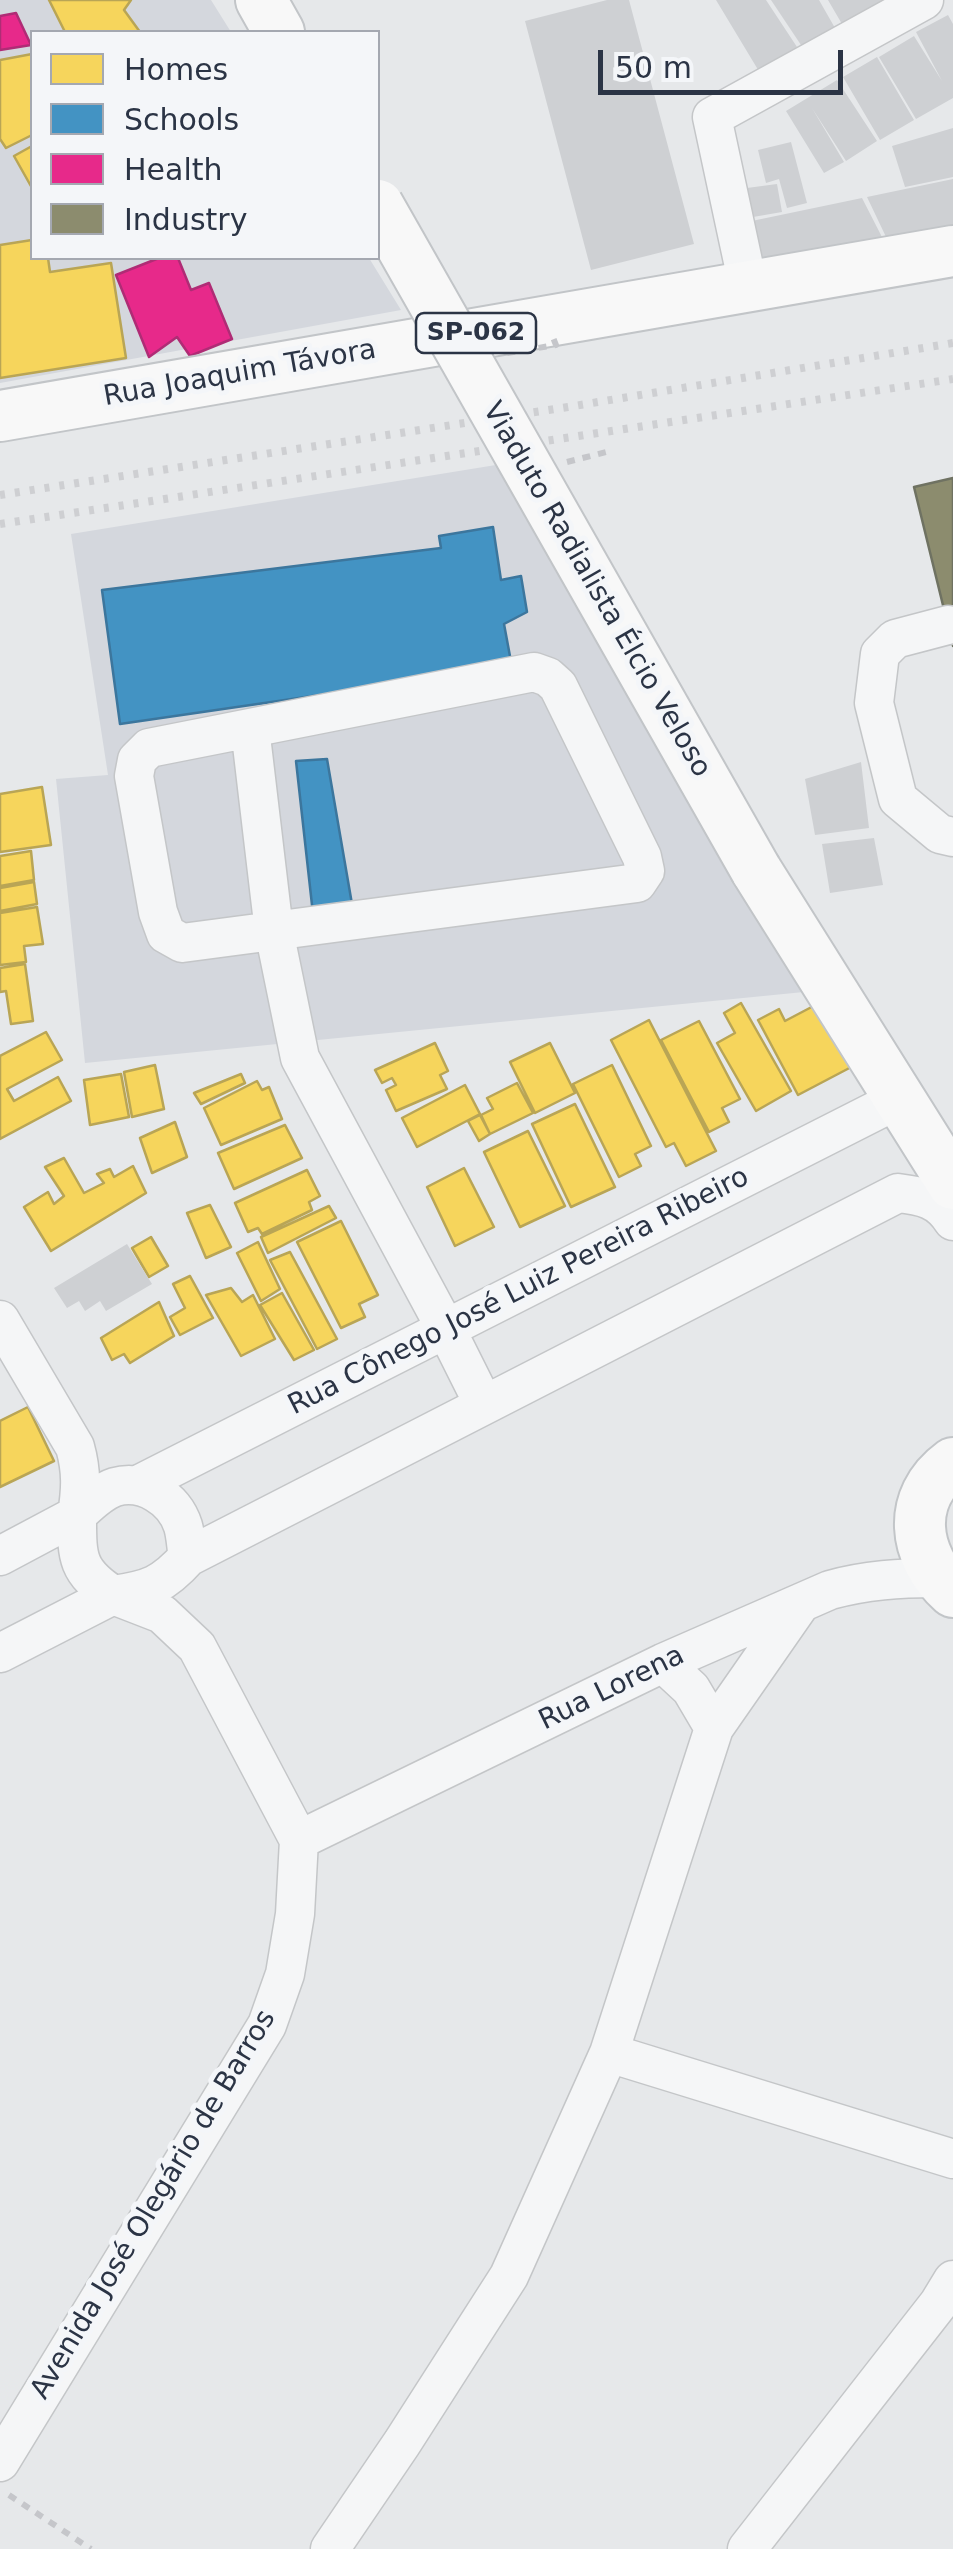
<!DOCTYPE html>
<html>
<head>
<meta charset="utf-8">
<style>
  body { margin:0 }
  #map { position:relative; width:953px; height:2549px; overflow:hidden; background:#e6e8ea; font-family:"DejaVu Sans",sans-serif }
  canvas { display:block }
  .legend { position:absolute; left:30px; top:30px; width:350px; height:230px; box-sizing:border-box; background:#f4f6f9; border:2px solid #a4a8b1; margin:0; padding:12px 18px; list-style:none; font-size:30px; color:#2b3445 }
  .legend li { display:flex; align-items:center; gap:20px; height:50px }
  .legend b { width:50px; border:2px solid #a4a8b1 }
  .scale { position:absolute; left:598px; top:50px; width:245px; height:45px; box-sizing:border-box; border:5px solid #2b3445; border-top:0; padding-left:12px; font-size:30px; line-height:35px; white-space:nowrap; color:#2b3445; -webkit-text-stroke:8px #f4f6f9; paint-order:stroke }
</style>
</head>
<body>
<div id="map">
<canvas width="953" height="2549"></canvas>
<ul class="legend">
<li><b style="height:28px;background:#f6d55c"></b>Homes</li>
<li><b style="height:28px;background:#4393c3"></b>Schools</li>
<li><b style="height:28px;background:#e7298a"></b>Health</li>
<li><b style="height:28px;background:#8c8c6e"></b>Industry</li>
</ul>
<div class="scale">50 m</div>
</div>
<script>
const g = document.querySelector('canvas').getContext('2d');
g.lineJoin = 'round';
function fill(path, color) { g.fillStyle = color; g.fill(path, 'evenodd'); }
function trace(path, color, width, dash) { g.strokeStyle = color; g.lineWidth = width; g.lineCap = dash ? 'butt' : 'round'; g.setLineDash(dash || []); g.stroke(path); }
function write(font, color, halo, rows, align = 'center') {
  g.font = font + ' "DejaVu Sans",sans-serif'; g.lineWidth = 10; g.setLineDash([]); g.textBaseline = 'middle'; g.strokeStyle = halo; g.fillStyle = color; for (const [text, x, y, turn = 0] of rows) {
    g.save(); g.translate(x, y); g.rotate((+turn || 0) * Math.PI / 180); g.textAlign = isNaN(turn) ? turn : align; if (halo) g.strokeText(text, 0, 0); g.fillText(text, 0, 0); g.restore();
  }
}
const built = new Path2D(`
  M0,0H211L231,32H32V258H369L401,310L0,383Z
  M502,464L814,991L85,1063L56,779L108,775L71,534Z`);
const homes = new Path2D(`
  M49,0H131L124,10L140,32H65Z
  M32,54V135L6,148L0,139V60Z
  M32,146V188L14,156Z
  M32,240V258H48L50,272L111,263L126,358L0,378V245Z
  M42,787L51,845L0,852V794Z
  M31,851L34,880L0,886V856Z
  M34,882L37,904L0,911V888Z
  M37,907L43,944L24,946L26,962L0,965V913Z
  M25,964L33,1021L11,1024L6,991L0,992V968Z
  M823,1001L857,1064L798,1095L758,1020L779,1009L785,1021Z
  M741,1003L791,1091L756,1111L717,1043L735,1033L724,1013Z
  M649,1020L716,1151L686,1166L674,1143L666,1147L611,1040Z
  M699,1021L740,1099L722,1108L729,1122L709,1132L661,1040Z
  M46,1032L62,1060L7,1089L14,1101L58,1077L71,1101L0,1139V1056Z
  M435,1043L448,1071L440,1075L447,1089L396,1111L386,1090L396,1085L392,1078L382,1083L375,1070Z
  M550,1043L575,1093L535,1113L510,1062Z
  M155,1065L164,1109L132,1117L124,1072Z
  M612,1065L651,1146L635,1154L641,1166L619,1177L573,1084Z
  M121,1074L129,1117L90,1125L84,1080Z
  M241,1074L245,1083L201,1104L194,1093Z
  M257,1081L262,1090L269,1087L282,1119L221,1145L204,1108Z
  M517,1083L533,1113L490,1134L481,1115L493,1109L487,1098Z
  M465,1085L480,1114L417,1147L402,1118Z
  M575,1104L615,1187L571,1207L532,1124Z
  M480,1115L490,1134L479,1141L468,1121Z
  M175,1122L187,1157L152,1173L140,1138Z
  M285,1125L302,1158L234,1189L218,1153Z
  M528,1131L565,1206L520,1227L484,1152Z
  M64,1158L84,1193L104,1183L97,1174L110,1169L114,1177L133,1166L146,1193L51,1251L24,1207L48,1192L54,1204L64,1196L45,1167Z
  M464,1168L494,1227L455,1246L427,1187Z
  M307,1170L320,1196L309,1202L312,1210L262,1234L258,1228L248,1232L235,1203Z
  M210,1205L231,1247L206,1258L187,1213Z
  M329,1206L336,1218L268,1253L261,1237Z
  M341,1221L378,1295L359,1304L365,1317L341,1328L297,1242Z
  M151,1237L168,1266L149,1277L132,1248Z
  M258,1242L280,1289L261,1301L237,1253Z
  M290,1252L337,1339L317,1349L270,1260Z
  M190,1276L213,1318L180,1335L170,1317L185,1308L173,1284Z
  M231,1288L242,1302L253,1295L275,1339L241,1356L206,1295Z
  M282,1293L314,1350L294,1360L260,1305Z
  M159,1302L174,1336L130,1363L124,1354L112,1360L101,1338Z
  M28,1407L54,1461L0,1487V1421Z`);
const schools = new Path2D(`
  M493,527L501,580L521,576L527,612L504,624L512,667L120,724L102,590L441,548L439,536Z
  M327,759L353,910L313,914L296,761Z`);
const health = new Path2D(`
  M16,13L31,45L0,50V16Z
  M159,258H178L191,290L209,283L232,339L190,356L177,337L149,357L116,275Z`);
const industry = new Path2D(`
  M953,478V646L914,487Z`);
const building = new Path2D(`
  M607,0H629L694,244L591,270L525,21Z
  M716,0H766L799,50L760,73Z
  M771,0H819L835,28L803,48Z
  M828,0H884L842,24Z
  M948,15L953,24V98L916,119L879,57L914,36L942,81L916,32Z
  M877,57L914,120L880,140L843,77Z
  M837,80L877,141L846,161L812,108L844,162L824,173L786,111Z
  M953,128V177L905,187L892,146Z
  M791,142L807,203L787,208L779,179L766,183L758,150Z
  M953,179V225L887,239L867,197Z
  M777,184L782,212L753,217L747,188Z
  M862,198L883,239L756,265L747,222Z
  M861,762L869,828L815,835L805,779Z
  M874,838L883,885L830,893L822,844Z
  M127,1244L152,1284L106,1311L100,1301L85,1311L79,1301L67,1308L54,1288Z`);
const path = new Path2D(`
  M567,462L606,452
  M9,2495L91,2549`);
const minor = new Path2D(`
  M748,285L712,117L924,0
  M948,625L895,639L880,654L874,703L898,799L940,834L953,837
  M534,672L548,677L558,686L642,857L645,871L637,883L182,943L166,934L158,912L134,776L137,760L149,748Z
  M250,728L274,931L300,1058L446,1329L484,1405
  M0,1320L75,1447C82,1472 81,1490 77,1515L0,1556
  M138,1485L901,1098
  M188,1557C186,1547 186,1536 183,1526C174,1498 143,1479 115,1487C100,1492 88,1505 77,1515C77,1557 76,1571 113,1595C149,1590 163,1585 188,1557L898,1193C923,1196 939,1199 953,1221
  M0,1653L113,1595L162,1614L197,1647L299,1840L295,1914L285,1974L267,2025L0,2462
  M663,1663L691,1689L714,1728
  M299,1840L663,1663L830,1590C866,1580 900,1578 937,1578
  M609,2053L953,2159
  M330,2549L402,2443L509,2276L609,2053L714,1728L801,1603
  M747,2549L939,2303L953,2280`);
const major = new Path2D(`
  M261,0L279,32
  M0,416L953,251
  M756,870L953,1184
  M953,1463C905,1498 913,1556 953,1592`);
const rail = new Path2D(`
  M0,495L568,407L953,343
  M0,524L953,379`);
const pathBridge = new Path2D(`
  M507,353L556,345L552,335`);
const majorBridge = new Path2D(`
  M378,205L756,870`);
const shields = [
  [476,333,120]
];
const shieldNames = [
  ["SP-062",476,333]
];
const streetNames = [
  ["Rua Joaquim Távora",240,374,-10],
  ["Viaduto Radialista Élcio Veloso",596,590,60],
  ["Rua Cônego José Luiz Pereira Ribeiro",519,1292,-27],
  ["Rua Lorena",612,1689,-26],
  ["Avenida José Olegário de Barros",154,2205,-59]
];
fill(built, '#d4d7dd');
fill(homes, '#f6d55c');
trace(homes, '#b9a555', 2.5);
fill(schools, '#4393c3');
trace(schools, '#3c769d', 2.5);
fill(health, '#e7298a');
trace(health, '#af2c75', 2.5);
fill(industry, '#8c8c6e');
trace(industry, '#6f7262', 2.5);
fill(building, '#ced0d3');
trace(minor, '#c4c6c8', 41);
trace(major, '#c2c5c8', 54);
trace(path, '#c5c6ca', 6, [8, 8]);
trace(minor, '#f5f6f7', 38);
trace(major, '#f8f8f8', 50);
trace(rail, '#cecfd2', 8, [5, 10]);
trace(majorBridge, '#c2c5c8', 54, []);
trace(pathBridge, '#c5c6ca', 6, [8, 8]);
trace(majorBridge, '#f8f8f8', 50);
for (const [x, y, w] of shields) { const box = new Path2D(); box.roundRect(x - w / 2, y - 20, w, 40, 8); g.fillStyle = '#f4f6f9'; g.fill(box); trace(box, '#2b3445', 2.5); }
write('bold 25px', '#2b3445', null, shieldNames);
write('28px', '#2b3445', '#f4f6f9', streetNames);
</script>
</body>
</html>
